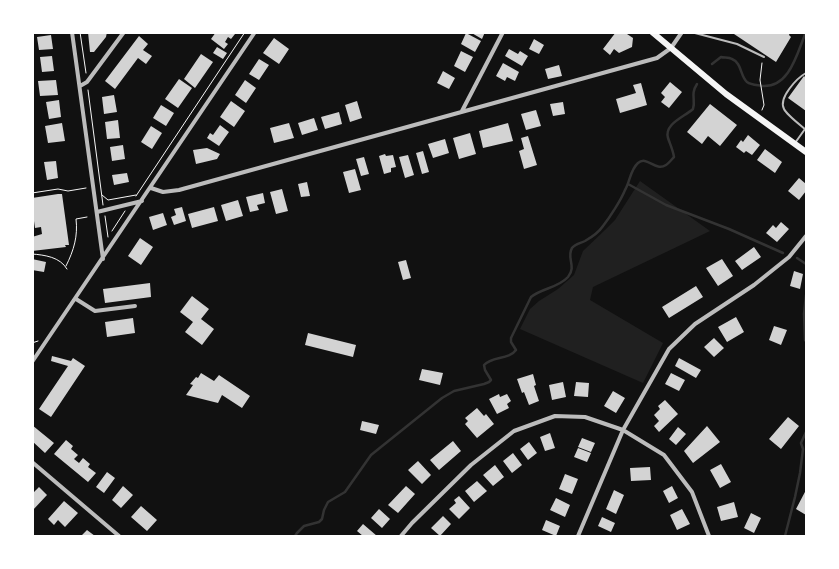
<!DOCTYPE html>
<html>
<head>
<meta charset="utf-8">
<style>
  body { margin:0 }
  #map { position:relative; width:839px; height:569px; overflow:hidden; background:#111; font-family:Helvetica,sans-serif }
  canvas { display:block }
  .frame { position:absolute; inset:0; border:34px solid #fff; pointer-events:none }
</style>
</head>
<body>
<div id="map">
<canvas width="839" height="569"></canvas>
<div class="frame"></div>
</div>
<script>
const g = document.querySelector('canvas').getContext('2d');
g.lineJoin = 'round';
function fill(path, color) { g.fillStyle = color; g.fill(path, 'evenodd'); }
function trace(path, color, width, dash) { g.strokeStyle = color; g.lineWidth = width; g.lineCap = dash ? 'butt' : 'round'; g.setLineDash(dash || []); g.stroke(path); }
const green = new Path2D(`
  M640,181L710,231L593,287L590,300L663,343L643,383L520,329L530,309L539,301L558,289L574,275L583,251L605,230L615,220Z`);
const stream = new Path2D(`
  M712,64L721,57C724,58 729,57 732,59C742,63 740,76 747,82C751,85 757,85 762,86C790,88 797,53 806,32
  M628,184L666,205L729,229L783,253
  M797,258L806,264
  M806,295L804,314L805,340L806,341
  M295,536L297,533L304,526L319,522L322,519L324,510L328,502L345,492L371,455L442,398L454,391L484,384L489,382L491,380L485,370L484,365C492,356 509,360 516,350L511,342V338L531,297C542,288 558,288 568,277C577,266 566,258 572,248C575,244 581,243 585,241C592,237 599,232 603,226C610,217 621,200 625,190C630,182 630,170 638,163C647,155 655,172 666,165C669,163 672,159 674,157C673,150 670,144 668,138C664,124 684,117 693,109C696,99 690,95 697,84
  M785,536L795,497L800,473L803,449L801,443L806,432`);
const building = new Path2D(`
  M88,32H107L106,37L94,52H90Z
  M216,32H233L235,34L231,39L228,37L225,42L228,44L224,49L211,39Z
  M470,32H485L482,39Z
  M616,32H624L633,38L632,47L619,53L614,49L610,55L603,49Z
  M731,32H790L789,35L791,37L776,62Z
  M466,33L481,41L475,52L461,44Z
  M51,35L53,49L39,50L37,37Z
  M139,36L148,44L143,50L152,56L146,64L138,58L115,89L105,81Z
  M274,38L289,49L279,64L263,53Z
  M534,39L544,45L539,54L529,49Z
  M217,47L227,53L223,59L213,53Z
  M509,49L518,54L520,51L528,56L522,66L505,56Z
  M461,51L473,57L465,72L454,66Z
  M201,54L213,62L195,88L184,79Z
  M52,56L54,71L42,72L40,57Z
  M259,59L269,65L259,80L249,74Z
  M503,63L519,72L515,81L507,77L505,81L496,76Z
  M559,65L562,76L548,79L545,69Z
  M443,71L455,78L449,89L437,83Z
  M804,76L806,78V111L788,98Z
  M179,79L192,88L178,108L165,99Z
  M56,80L58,95L40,96L38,81Z
  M245,80L256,88L246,103L235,95Z
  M670,82L682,92L669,108L661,102L665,97L661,93Z
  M641,83L647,105L620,113L616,99L636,93L633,85Z
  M114,95L117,112L104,114L102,97Z
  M59,100L61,117L49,119L46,102Z
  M231,101L245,111L234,127L220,117Z
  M357,101L362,118L350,122L345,105Z
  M563,102L565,114L553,116L550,104Z
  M710,104L737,125L720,146L708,136L702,144L687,132Z
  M161,105L174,113L166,126L153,118Z
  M536,110L541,126L526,130L521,114Z
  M339,112L342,124L325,129L321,117Z
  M314,118L318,130L302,135L298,123Z
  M118,120L120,138L107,139L105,122Z
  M62,123L65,141L48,143L45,126Z
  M289,123L294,138L274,143L270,128Z
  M508,123L513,141L483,148L479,131Z
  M220,125L229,132L219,146L207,138L210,133L213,135Z
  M151,126L162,133L152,149L141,142Z
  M470,133L476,154L459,159L453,138Z
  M748,135L760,145L752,155L746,151L744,153L736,147L741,140L743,142Z
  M528,136L537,165L524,169L519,151L524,149L521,138Z
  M445,139L449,153L433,158L428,144Z
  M123,145L125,159L112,161L110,147Z
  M207,148L220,154L217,159L196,164L193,150Z
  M765,149L782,162L775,173L757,160Z
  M423,151L429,172L422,174L416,153Z
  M385,154L386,156L393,155L396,167L391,168V172L384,174L379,156Z
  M408,155L414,175L405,178L399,157Z
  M364,157L369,174L361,176L356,159Z
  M56,161L58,178L47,180L44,162Z
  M355,169L361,190L349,193L343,172Z
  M127,173L129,182L114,185L112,175Z
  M799,178L806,184V191L799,200L788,191Z
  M307,182L310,196L301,197L298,184Z
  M282,189L288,211L276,214L270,192Z
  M263,193L265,203L257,205L259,210L250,212L246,197Z
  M58,194H62L69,245H65L66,247L32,251V237L42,234L41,227L35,228L34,221L32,219V198Z
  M238,200L243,216L226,221L221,205Z
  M182,207L186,221L174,225L171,217L176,215L174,209Z
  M214,207L218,221L192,228L188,214Z
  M163,213L167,225L153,230L149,217Z
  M781,222L789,229L777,242L766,233L773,225L776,228Z
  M140,238L153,247L141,265L128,256Z
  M754,247L761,257L742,270L735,261Z
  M32,259L46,262L44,272L32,270Z
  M722,259L733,276L718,286L706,268Z
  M406,260L411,278L403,280L398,262Z
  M794,271L803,274L800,289L790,286Z
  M150,283L151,297L105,303L103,289Z
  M696,286L703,297L669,318L662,307Z
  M192,296L209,309L201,319L214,329L202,345L185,332L193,322L180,312Z
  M736,317L744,332L727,342L718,327Z
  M133,318L135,333L107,337L105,322Z
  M774,326L787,330L781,345L769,340Z
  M308,333L356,345L353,357L305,345Z
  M714,338L724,348L714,357L704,347Z
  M52,356L71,361L73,358L85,366L51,417L39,409L68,366L51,361Z
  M679,358L701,370L696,378L675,366Z
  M422,369L443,373L440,385L419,380Z
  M201,373L214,381L219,375L250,396L242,408L222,395L218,403L186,395L193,385L190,384L196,377L198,378Z
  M671,373L685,380L679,391L665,384Z
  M533,374L536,385L534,386L539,401L529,405L524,392L522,393L517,379Z
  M563,382L566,397L552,400L549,385Z
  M576,382L589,383L588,397L574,396Z
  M613,391L625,398L616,413L604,406Z
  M499,394L500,397L507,394L511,401L507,404L509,408L497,414L489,399Z
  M665,400L678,414L659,432L654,426L659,421L654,415L660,409L658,406Z
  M477,408L484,416L486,414L494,424L477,438L465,424L468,421L465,418Z
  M788,417L799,426L781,449L769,439Z
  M362,421L379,425L376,434L360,430Z
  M32,425L54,443L45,453L32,441Z
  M707,426L720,442L693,463L684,451Z
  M678,427L686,434L676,445L669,439Z
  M550,433L555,448L545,451L540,437Z
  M582,438L595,443L591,452L578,447Z
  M66,440L73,446L71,449L78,455L74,459L79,463L83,458L90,464L88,467L96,473L88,482L54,454Z
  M453,441L461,451L439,470L430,460Z
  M529,442L537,453L528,460L520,449Z
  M578,448L591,453L587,462L574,457Z
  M513,453L522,465L512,473L503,461Z
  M418,461L431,475L422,484L408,470Z
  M721,464L731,482L720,488L710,470Z
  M495,465L504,477L493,486L483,475Z
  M650,467L651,480L631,481L630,468Z
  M107,472L115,478L104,493L96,487Z
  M565,474L578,479L572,494L559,489Z
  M477,481L487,491L474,502L465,491Z
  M123,486L133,495L121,508L112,500Z
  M406,486L415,494L398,513L388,505Z
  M672,486L678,498L669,503L663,491Z
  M39,487L47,495L32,511V494Z
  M614,490L624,495L616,514L606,509Z
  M806,490V515L796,509Z
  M459,496L470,508L459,519L449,509L456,503L454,500Z
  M556,498L570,505L565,517L550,510Z
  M64,501L78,513L65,527L58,520L54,525L48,519Z
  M734,502L738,517L721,521L717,507Z
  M141,506L157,520L147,531L131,517Z
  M379,509L390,519L382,528L371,518Z
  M682,509L690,524L677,530L670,515Z
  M751,513L761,518L754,533L744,528Z
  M443,516L451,524L440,536L431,528Z
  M602,517L615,523L611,532L598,526Z
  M546,520L560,526L556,536L542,530Z
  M363,524L377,536H363L357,531Z
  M87,530L95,536H81Z`);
const path = new Path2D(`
  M80,32L86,73
  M762,63L760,80L764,105L762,110
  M88,90L103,205
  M32,193L58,189L68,191L86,188
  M102,195L108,200L136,195
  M136,196L245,32
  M105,216L108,237
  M112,231L125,211
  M32,254C45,255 60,257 67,269
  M66,266C74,250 78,236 76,219L87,217
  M32,343L38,341`);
const service = new Path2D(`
  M691,32L737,44L764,57
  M805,129C799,124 787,115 784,109C778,98 797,78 806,73
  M795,143L805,129L806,128`);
const minor = new Path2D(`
  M72,32L103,259
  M80,86L87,82L124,32
  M462,111L503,32
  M151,188L163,192L179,190L657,58L671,48L682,32
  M97,212L142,201
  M76,299L95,311L135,306
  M32,362L255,32
  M32,462L119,536
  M401,536L412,523L471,465L514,431L555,416L585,417L623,430L664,455L692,492L709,536
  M578,536L623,430L669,349L695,324L754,285L789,257L806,236`);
const primary = new Path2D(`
  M652,32L726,94L806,152`);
fill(green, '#202020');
trace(stream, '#333', 2.5);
fill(building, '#d3d3d3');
trace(path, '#f5f5f5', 1);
trace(service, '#bcbcbc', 2);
trace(minor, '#bcbcbc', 4);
trace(primary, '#f5f5f5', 6);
</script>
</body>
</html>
